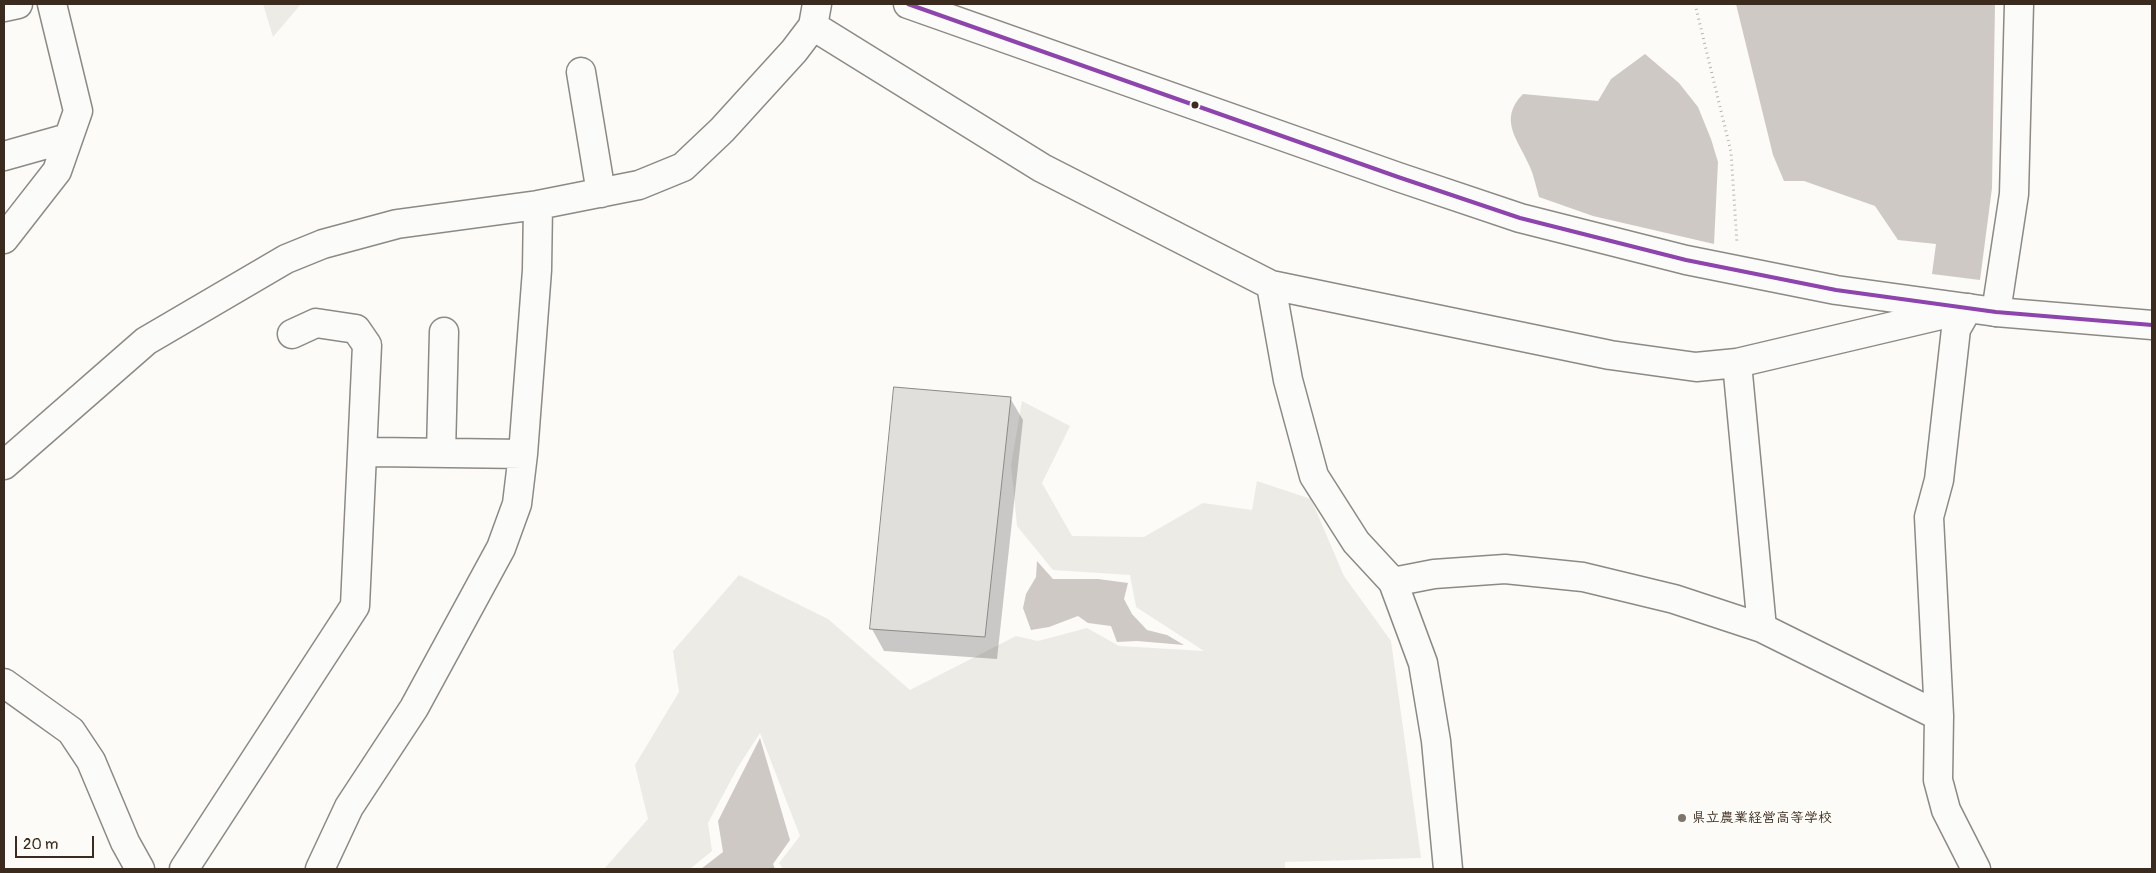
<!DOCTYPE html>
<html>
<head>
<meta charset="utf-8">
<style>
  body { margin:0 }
  #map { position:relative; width:2156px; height:873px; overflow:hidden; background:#fcfbf8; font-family:Pangolin,sans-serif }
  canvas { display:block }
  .frame { position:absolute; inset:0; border:5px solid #3b2a1e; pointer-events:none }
  .scale { position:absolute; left:15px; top:836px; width:79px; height:22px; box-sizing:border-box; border:2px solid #3b2a1e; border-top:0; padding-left:6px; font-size:15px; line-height:18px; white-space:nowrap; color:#3b2a1e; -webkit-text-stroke:4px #fdfcf7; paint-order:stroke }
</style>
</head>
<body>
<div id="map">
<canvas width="2156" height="873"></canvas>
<div class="frame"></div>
<div class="scale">20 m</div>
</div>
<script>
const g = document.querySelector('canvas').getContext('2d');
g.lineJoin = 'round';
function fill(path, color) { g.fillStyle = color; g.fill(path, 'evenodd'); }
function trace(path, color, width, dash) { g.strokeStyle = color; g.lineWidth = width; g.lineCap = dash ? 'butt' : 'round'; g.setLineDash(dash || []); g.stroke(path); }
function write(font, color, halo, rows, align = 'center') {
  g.font = font + ' Pangolin,"Klee One",sans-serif'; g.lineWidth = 4; g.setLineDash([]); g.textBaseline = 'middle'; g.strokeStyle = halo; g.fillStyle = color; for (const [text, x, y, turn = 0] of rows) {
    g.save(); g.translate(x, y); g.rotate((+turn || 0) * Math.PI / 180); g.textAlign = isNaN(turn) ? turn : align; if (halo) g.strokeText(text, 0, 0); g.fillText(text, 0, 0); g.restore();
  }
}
const green = new Path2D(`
  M263,4H301L273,37Z
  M1022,401L1070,426L1042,483L1072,536L1144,537L1203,503L1252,510L1257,481L1311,499L1344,576L1391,641L1421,858L1285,862V869H783L779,863L800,836L760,733L738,767L708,823L712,851L690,869H604L648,819L635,765L679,692L673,651L739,575L828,619L910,690L1016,636L1038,641L1087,628L1119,646L1204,651L1136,607L1130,575L1053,570L1017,526L1011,465Z`);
const water = new Path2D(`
  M1736,4H1995L1992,188L1980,280L1932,274L1936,244L1898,240L1875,206L1804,181H1784L1773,155Z
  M1645,54L1679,83L1698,107L1711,139L1718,162L1714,244L1593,216L1539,197C1536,187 1534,176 1530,167C1519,141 1497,120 1523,94L1598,101L1611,79Z
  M1037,561L1053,579H1098L1128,583L1124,599L1132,614L1147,630L1167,635L1184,645L1137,641L1117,642L1111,626L1088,623L1078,616L1049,627L1031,630L1023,608L1026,594L1036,577Z
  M760,738L790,840L773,864L775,869H701L723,852L718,821Z`);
const shadow = new Path2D(`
  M1010,398L1023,420L997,659L884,651L872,629Z`);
const building = new Path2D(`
  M894,387L1011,397L985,637L870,629Z`);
const path = new Path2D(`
  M1695,4L1731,152L1737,243`);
const minor = new Path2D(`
  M4,7L18,4
  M813,26L1042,168L1271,285L1610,355L1696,367L1737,363L1966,309
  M581,72L601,193
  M4,156L68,138
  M4,239L57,171L78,111L52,4
  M1271,285L1288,380L1314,476L1356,542L1393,582L1423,663L1436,741L1448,869
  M1968,308L1956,329L1939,480L1929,517L1939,716L1938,780L1946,810L1976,869
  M1996,312L2014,194L2019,4
  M1737,363L1762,628
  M375,452L523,454
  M441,453L444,332
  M4,465L146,341L286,259L323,244L397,224L538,205L639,185L683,167L722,130L794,51L813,26L817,4
  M1393,582L1434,574L1505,569L1583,577L1674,599L1762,628L1939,716
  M4,683L71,731L91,761L125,842L140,869
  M184,869L355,606L367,345L356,329L316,323L292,334
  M320,869L349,807L414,708L501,548L517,504L523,454L537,270L538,205`);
const major = new Path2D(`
  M908,4L1398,177L1520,218L1686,260L1836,290L1996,312L2152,325`);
const bus1 = new Path2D(`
  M908,4L1398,177L1520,218L1686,260L1836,290L1996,312L2152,325`);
const markers = [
  [1195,105,4.5,"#3b2a1e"],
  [1682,818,5,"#7f736a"]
];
const poiNames = [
  ["県立農業経営高等学校",1692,818]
];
fill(green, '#edebe6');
fill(water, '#cec9c4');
fill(shadow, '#0003');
fill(building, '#e0dfdc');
trace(building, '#8d8985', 1);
trace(minor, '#8d8985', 31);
trace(major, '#8d8985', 31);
trace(path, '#b6b4b1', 3, [1, 4]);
trace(minor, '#fbfbf9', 28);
trace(major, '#fbfbf9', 28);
trace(bus1, '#8e44ad', 4);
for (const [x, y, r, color] of markers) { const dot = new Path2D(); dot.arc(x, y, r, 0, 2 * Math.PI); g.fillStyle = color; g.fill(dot); trace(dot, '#fdfcf7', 2); }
write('bold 14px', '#3b2a1e', '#fdfcf7', poiNames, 'left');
</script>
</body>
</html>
